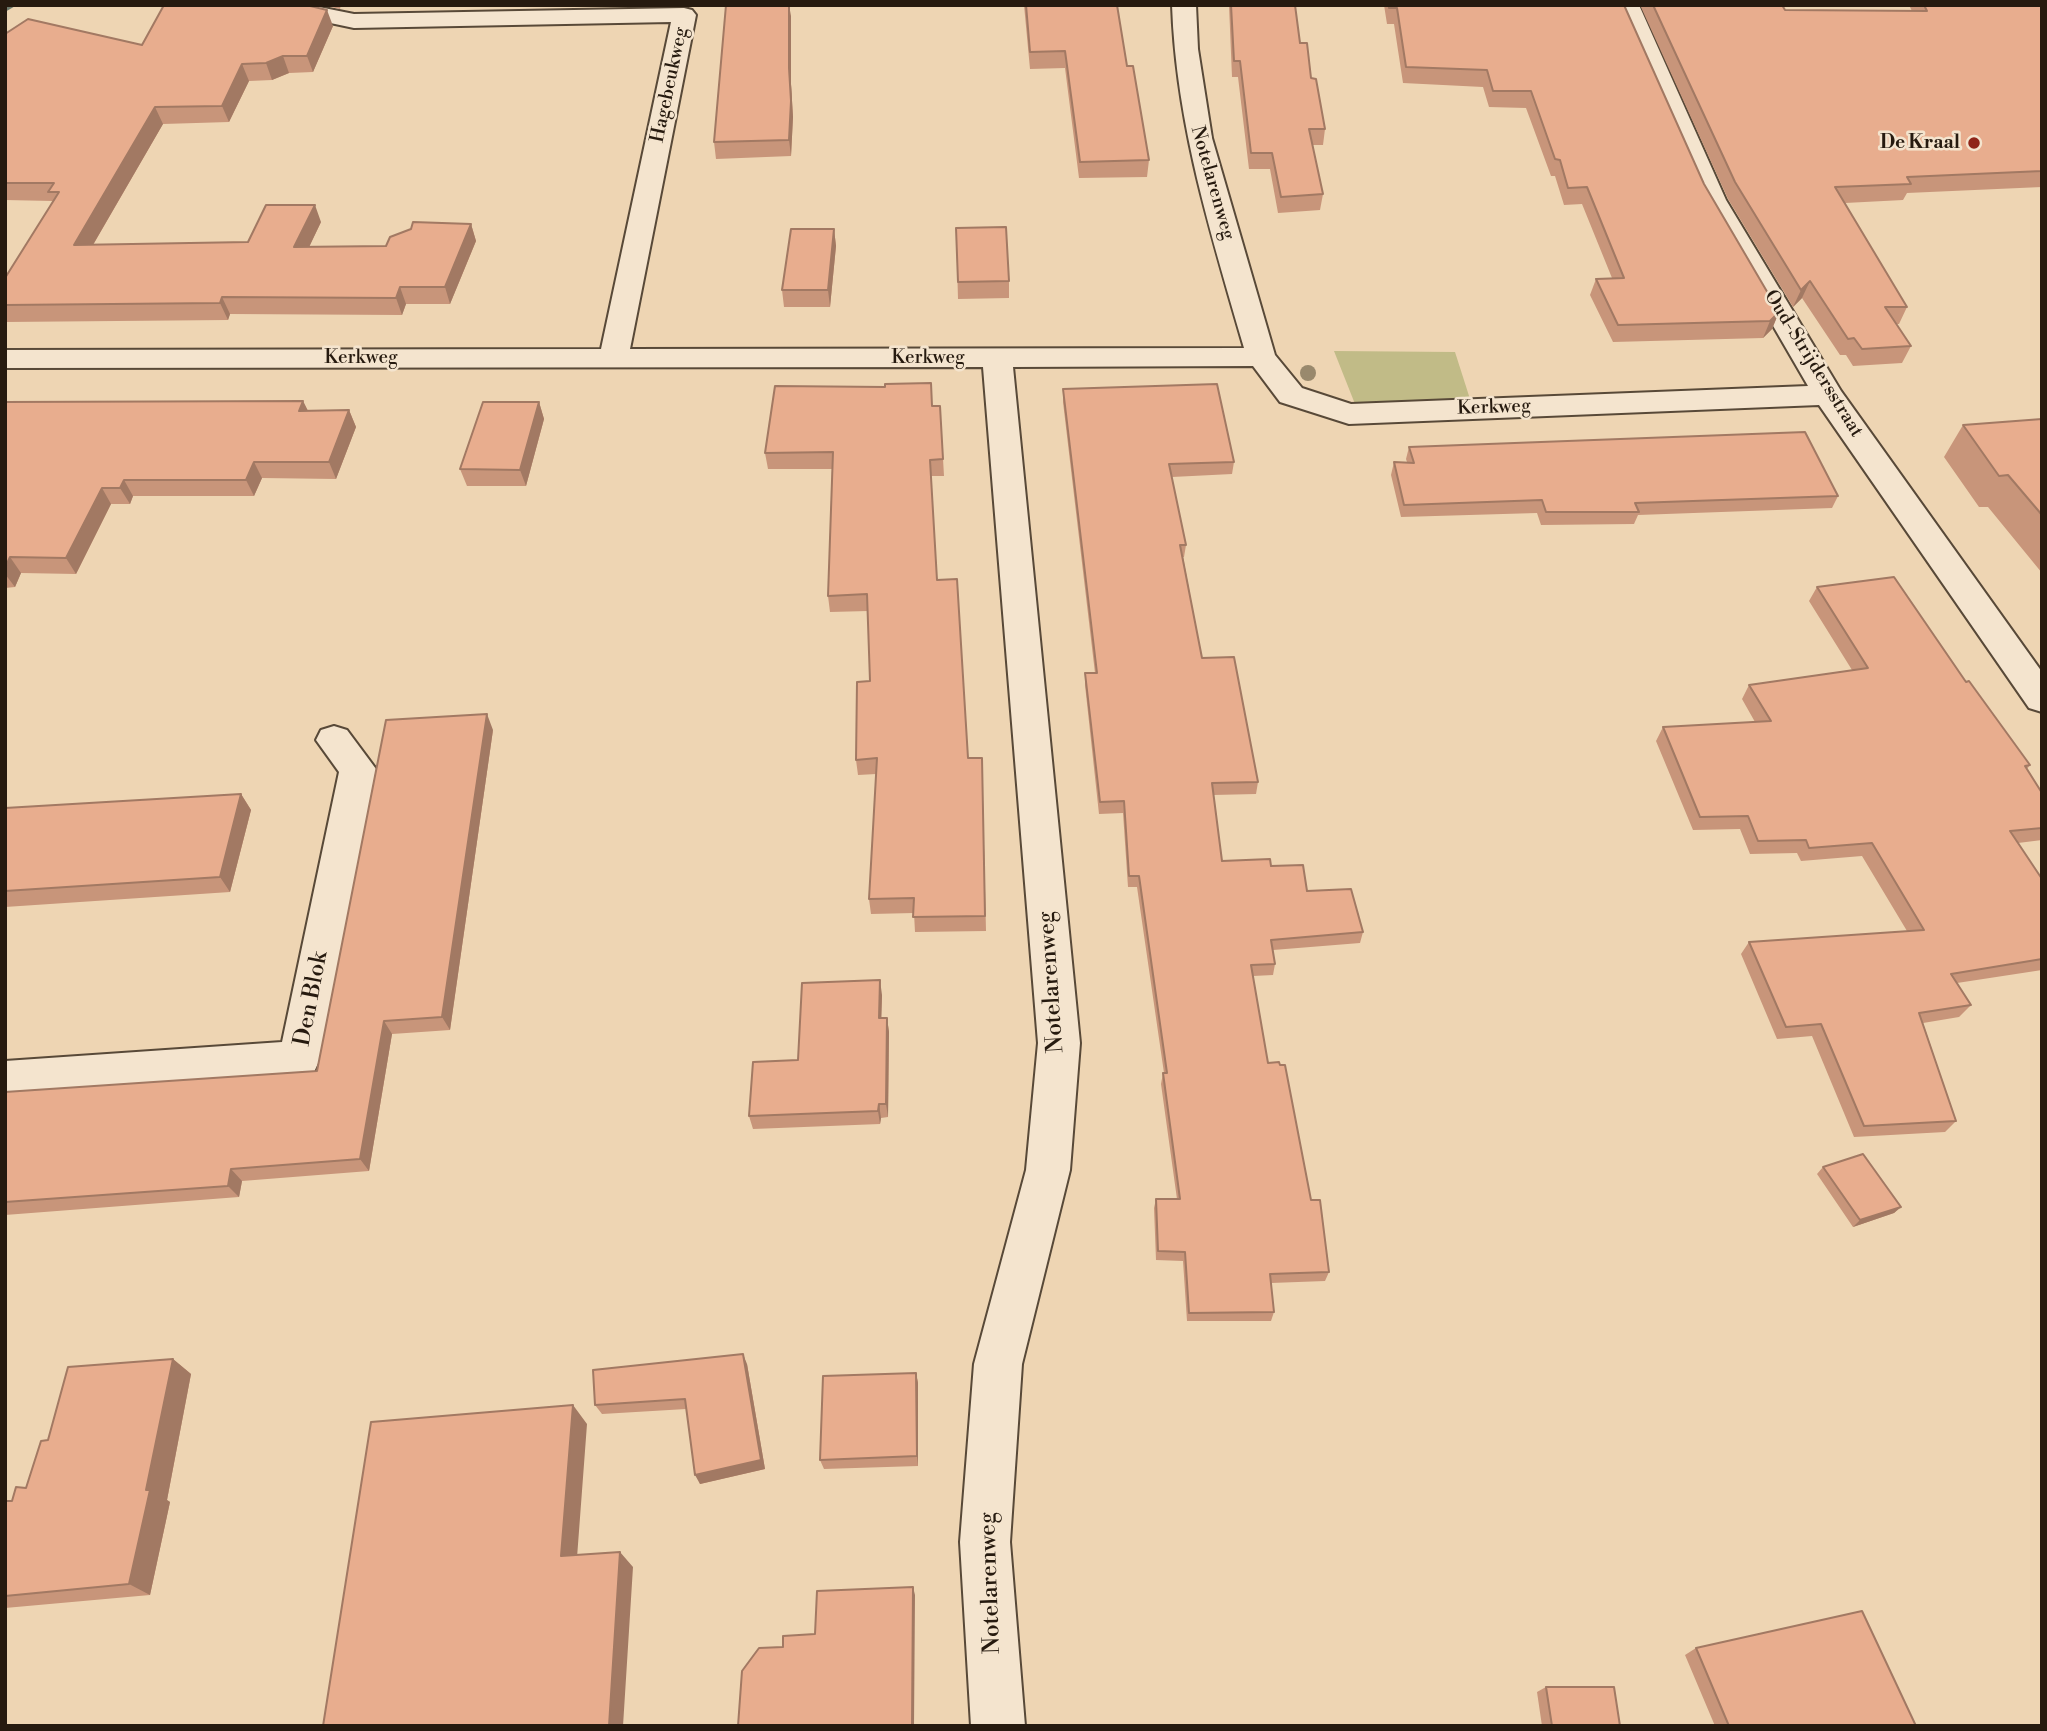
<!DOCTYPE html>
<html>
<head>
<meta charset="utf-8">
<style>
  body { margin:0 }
  #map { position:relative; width:2047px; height:1731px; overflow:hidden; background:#eed5b3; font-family:"Libre Bodoni",serif }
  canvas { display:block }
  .frame { position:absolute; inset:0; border:7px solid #261a0f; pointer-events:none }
</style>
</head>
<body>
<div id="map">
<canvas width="2047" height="1731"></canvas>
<div class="frame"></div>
</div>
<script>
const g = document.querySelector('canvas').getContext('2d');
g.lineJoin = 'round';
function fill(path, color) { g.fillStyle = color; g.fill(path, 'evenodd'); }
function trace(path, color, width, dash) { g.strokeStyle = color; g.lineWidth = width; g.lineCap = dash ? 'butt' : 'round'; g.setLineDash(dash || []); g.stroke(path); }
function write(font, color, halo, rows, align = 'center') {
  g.font = font + ' "Libre Bodoni",serif'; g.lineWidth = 5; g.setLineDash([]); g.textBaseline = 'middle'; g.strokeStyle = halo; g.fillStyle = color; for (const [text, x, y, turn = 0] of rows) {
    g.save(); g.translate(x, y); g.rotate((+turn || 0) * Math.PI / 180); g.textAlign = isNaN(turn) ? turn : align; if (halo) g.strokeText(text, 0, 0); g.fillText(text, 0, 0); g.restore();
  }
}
const green = new Path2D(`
  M1334,351L1455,352L1470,399L1355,404Z`);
const stream = new Path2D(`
  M5,5H17L5,12Z`);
const minor = new Path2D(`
  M309,5L354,14L684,8L692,10L696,15L630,349L1244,348C1211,234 1176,124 1172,5H1196L1198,49L1212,138L1275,355L1302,388L1351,404L1808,386L1700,200L1615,5H1639L1726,200L1841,391L2042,672V712L2029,708L1819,405L1349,424L1280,402L1253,366L1013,367L1080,1043L1070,1170L1022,1364L1010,1542L1025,1726H971L960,1542L974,1364L1026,1170L1038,1043L983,367L5,368V350L601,349L671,22L354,28L302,17L298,12L302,7Z
  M334,726L347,730L376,769L320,1059L314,1072L299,1077L5,1099V1061L282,1042L339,772L316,740L321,730Z`);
const trees = [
  [1308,373]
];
const wall = new Path2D(`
  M323,5H341L340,9Z
  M1024,5H1117L1127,66L1149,160L1147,177L1079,178L1065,68L1030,69Z
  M1229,5H1295L1300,43L1311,78L1325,129L1323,145H1312L1323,194L1320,210L1278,213L1270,169H1249L1238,77H1232Z
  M1384,5H1624L1704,184L1779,312L1772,329L1763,338L1613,342L1590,295L1596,279L1612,278L1582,204L1564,205L1555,176H1551L1526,108L1489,107L1483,87L1403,83L1394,24H1387Z
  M1640,5H1782L1785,10L1912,11L1909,5H2042V187L1907,193L1903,200L1845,203L1907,307L1899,324H1896L1911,346L1902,363L1853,366L1846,355H1840L1802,298L1793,307L1728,199Z
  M791,16V84L793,117L791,156L716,159L714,142Z
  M333,26L313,72L289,73L272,80L249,81L229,122L163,124L93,245L248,242L321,222L309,247L386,246L471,224L476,241L450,304H406L402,315L230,314L228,320L5,322V278L53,201L5,200V34L142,45Z
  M956,228L1009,281V298L958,299Z
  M834,229L836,246L830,307H784L782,290Z
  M1063,389L1234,462L1232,474L1172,477L1186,545L1184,557H1183L1202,658L1258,782L1256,794L1213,795L1222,861L1271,866L1363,932L1360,943L1273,950L1275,964L1273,975L1253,976L1268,1063L1311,1200L1329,1272L1325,1281L1271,1283L1274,1312L1271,1321H1187L1183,1261L1156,1260L1154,1208L1156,1199H1177L1161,1084L1163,1073H1164L1137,887H1128L1123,813L1099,814L1085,685V673H1095L1063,402Z
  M303,401L308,411L349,410L356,427L336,479L262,478L254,496H133L130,504H111L76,574L21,573L15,587L5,588V402Z
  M539,402L544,419L526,486H467L460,469Z
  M932,406H940L944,476H931L937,580L968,758H982L986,931L915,932L914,913L871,914L869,899L876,774L858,775L856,760L870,681L868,611L830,612L828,596L832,469H768L765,453Z
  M2042,419V573L1988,507H1979L1944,457L1963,425Z
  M1409,447L1838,496L1832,508L1638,515L1634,524L1541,525L1537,513L1401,517L1391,475L1394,462H1407L1406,459Z
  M1817,587L1966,682L2030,765L2027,769L2042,793V840L2018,843L2042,879V970L1957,983L1971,1005L1959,1017L1923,1023L1956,1121L1945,1132L1854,1137L1812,1036L1777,1039L1741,954L1749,942L1907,931L1862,856L1801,861L1797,853L1750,854L1740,829L1693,830L1656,741L1663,727L1755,722L1742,699L1749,685L1852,670L1809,601Z
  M493,730L450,1030L392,1034L369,1171L242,1181L239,1197L5,1215V1092L317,1071Z
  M241,794L251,810L230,892L5,907V808Z
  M882,995L881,1018H887L889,1032L888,1117L881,1118L880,1124L753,1129L749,1116L798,1060Z
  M1823,1167L1901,1207L1894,1213L1853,1227L1817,1174Z
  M173,1359L191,1374L167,1500L170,1502L150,1595L5,1608V1501H12L26,1488L48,1440Z
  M747,1364L765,1469L700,1484L686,1409L602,1414L595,1405Z
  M916,1373L918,1383V1466L824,1469L820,1460Z
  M1696,1648L1916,1726H1715L1685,1655Z
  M1546,1687L1620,1726H1542L1537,1692Z`);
const shadedWall = new Path2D(`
  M789,5L791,16V84L793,117L791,156L789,140Z
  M327,10L333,26L313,72L307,56Z
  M283,56L289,73L272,80L266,63Z
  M242,64L249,81L229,122L222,106Z
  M155,107L163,124L83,262L74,245Z
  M315,205L321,222L301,264L294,247Z
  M471,224L476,241L450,304L445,287Z
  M834,229L836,246L830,307L828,290Z
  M1810,281L1802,298L1793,307L1801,290Z
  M400,287L406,304L402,315L396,298Z
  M222,297L230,314L228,320L220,303Z
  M1779,312L1772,329L1763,338L1770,321Z
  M303,401L311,417L299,411Z
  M539,402L544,419L526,486L520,470Z
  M349,410L356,427L336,479L329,462Z
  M254,462L262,478L254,496L246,480Z
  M124,480L133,496L130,504L120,488Z
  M102,488L111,504L76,574L66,558Z
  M10,557L21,573L15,587L5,574V568Z
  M487,714L493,730L450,1030L442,1017Z
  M241,794L251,810L230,892L220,877Z
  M880,980L882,995L881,1032L879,1018Z
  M887,1018L889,1032L888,1117L886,1104Z
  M384,1021L392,1034L369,1171L360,1159Z
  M879,1104L881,1118L880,1124L878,1111Z
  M231,1169L242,1181L239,1197L228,1186Z
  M1901,1207L1894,1213L1853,1227L1860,1220Z
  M743,1354L747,1364L765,1469L700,1484L695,1475Z
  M173,1359L191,1374L167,1500L170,1502L150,1595L129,1584L146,1490Z
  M916,1373L918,1383V1466L917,1456Z
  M573,1405L587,1424L576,1571L561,1556Z
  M620,1552L633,1567L623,1726H609Z
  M913,1587L915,1595L914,1726H912Z`);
const building = new Path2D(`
  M164,5H306L327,10L307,56H283L266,63L242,64L222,106L155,107L74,245L248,242L266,205H315L294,247L386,246L390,237L411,229L413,222L471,224L445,287H400L396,298L222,297L220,303L5,305V278L59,192H48L54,183H5V34L28,19L142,45Z
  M726,5H789V68L791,101L789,140L714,142Z
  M1026,5H1117L1127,66H1133L1149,160L1080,162L1065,51L1030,52Z
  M1231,5H1295L1300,43H1307L1311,78L1316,79L1325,129H1309L1323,194L1281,197L1272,153H1251L1240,61H1234Z
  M1389,5H1624L1704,184L1779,312L1770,321L1618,325L1596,279L1624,278L1587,187L1568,188L1560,160L1555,159L1531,91H1493L1487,70L1406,67L1397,8H1389Z
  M1653,5H1782L1785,10L1927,11L1924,5H2042V171L1907,177L1911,184L1835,187L1907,307H1885L1911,346L1862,349L1854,338L1848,339L1810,281L1801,290L1735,182Z
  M1006,227L1009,281L958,282L956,228Z
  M791,229H834L828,290H782Z
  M931,383L932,406H940L943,459L930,460L937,580L957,579L968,758H982L985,916L913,917L914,898L869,899L877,758L856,760L857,682L870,681L867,594L828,596L833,452L765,453L775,386L885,387V384Z
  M1217,384L1234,462L1169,464L1186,545H1180L1202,658L1234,657L1258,782L1212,783L1222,861L1270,859L1271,866L1303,865L1307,891L1351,889L1363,932L1271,940L1275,964L1251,965L1268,1063L1279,1062L1280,1065H1285L1311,1200H1320L1329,1272L1270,1274L1274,1312L1189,1313L1185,1252L1158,1251L1156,1199H1180L1163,1073H1167L1139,876H1129L1124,801L1100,802L1085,673H1097L1063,389Z
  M303,401L299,411L349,410L329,462H254L246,480H124L120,488H102L66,558L10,557L5,568V402Z
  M483,402H539L520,470L460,469Z
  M2042,419V515L2008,475L1999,476L1963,425Z
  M1805,432L1838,496L1635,503L1639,512H1546L1542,500L1404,505L1394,462L1414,463L1409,447Z
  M1894,577L1966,682L1969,681L2030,765L2025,766L2042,793V828L2010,831L2042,879V959L1951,974L1971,1005L1919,1013L1956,1121L1864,1126L1821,1024L1786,1027L1749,942L1924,930L1872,843L1809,848L1806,840L1758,841L1748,816L1700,817L1663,727L1771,721L1749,685L1868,668L1817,587Z
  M487,714L442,1017L384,1021L360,1159L231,1169L228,1186L5,1202V1092L317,1071L386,720Z
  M241,794L220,877L5,891V808Z
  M880,980L879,1018H887L886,1104H879L878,1111L749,1116L753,1062L798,1060L802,983Z
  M1863,1154L1901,1207L1860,1220L1823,1167Z
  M743,1354L761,1460L695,1475L685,1399L595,1405L593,1370Z
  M173,1359L146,1490H150L129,1584L5,1596V1501H12L16,1487L26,1488L41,1441L48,1440L68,1367Z
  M916,1373L917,1456L820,1460L823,1376Z
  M573,1405L561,1556L620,1552L609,1726H323L371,1422Z
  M913,1587L912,1726H738L742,1671L759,1648L783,1647V1636L815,1634L817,1591Z
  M1862,1611L1916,1726H1729L1696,1648Z
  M1546,1687H1614L1620,1726H1552Z`);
const markers = [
  [1974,143,7,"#8f2418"]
];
const farStreetnames = [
  ["Hagebeukweg",670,85,-78],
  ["Notelarenweg",1212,183,74],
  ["Kerkweg",361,358],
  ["Kerkweg",928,358],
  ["Oud-Strijdersstraat",1813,364,58],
  ["Kerkweg",1494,408,-2]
];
const farPoinames = [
  ["De Kraal",1960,143]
];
const streetNames = [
  ["Notelarenweg",1052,982,-94],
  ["Den Blok",312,999,-79],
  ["Notelarenweg",991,1583,-92]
];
fill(green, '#c1bb87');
fill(stream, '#6c796b');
trace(minor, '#584938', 4);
fill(minor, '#f4e4ce');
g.fillStyle = '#99896d';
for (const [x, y] of trees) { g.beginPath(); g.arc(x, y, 8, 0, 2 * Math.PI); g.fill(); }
fill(wall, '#c8957a');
fill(shadedWall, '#a27963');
fill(building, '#e8ad8e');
trace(building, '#a27963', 2);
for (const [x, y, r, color] of markers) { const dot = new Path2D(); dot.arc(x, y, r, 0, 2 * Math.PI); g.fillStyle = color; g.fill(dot); trace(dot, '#f4e4ce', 2.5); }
write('19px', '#261a0f', '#f4e4ce', farStreetnames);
write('bold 19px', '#261a0f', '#f4e4ce', farPoinames, 'right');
write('23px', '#261a0f', '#f4e4ce', streetNames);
</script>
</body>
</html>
